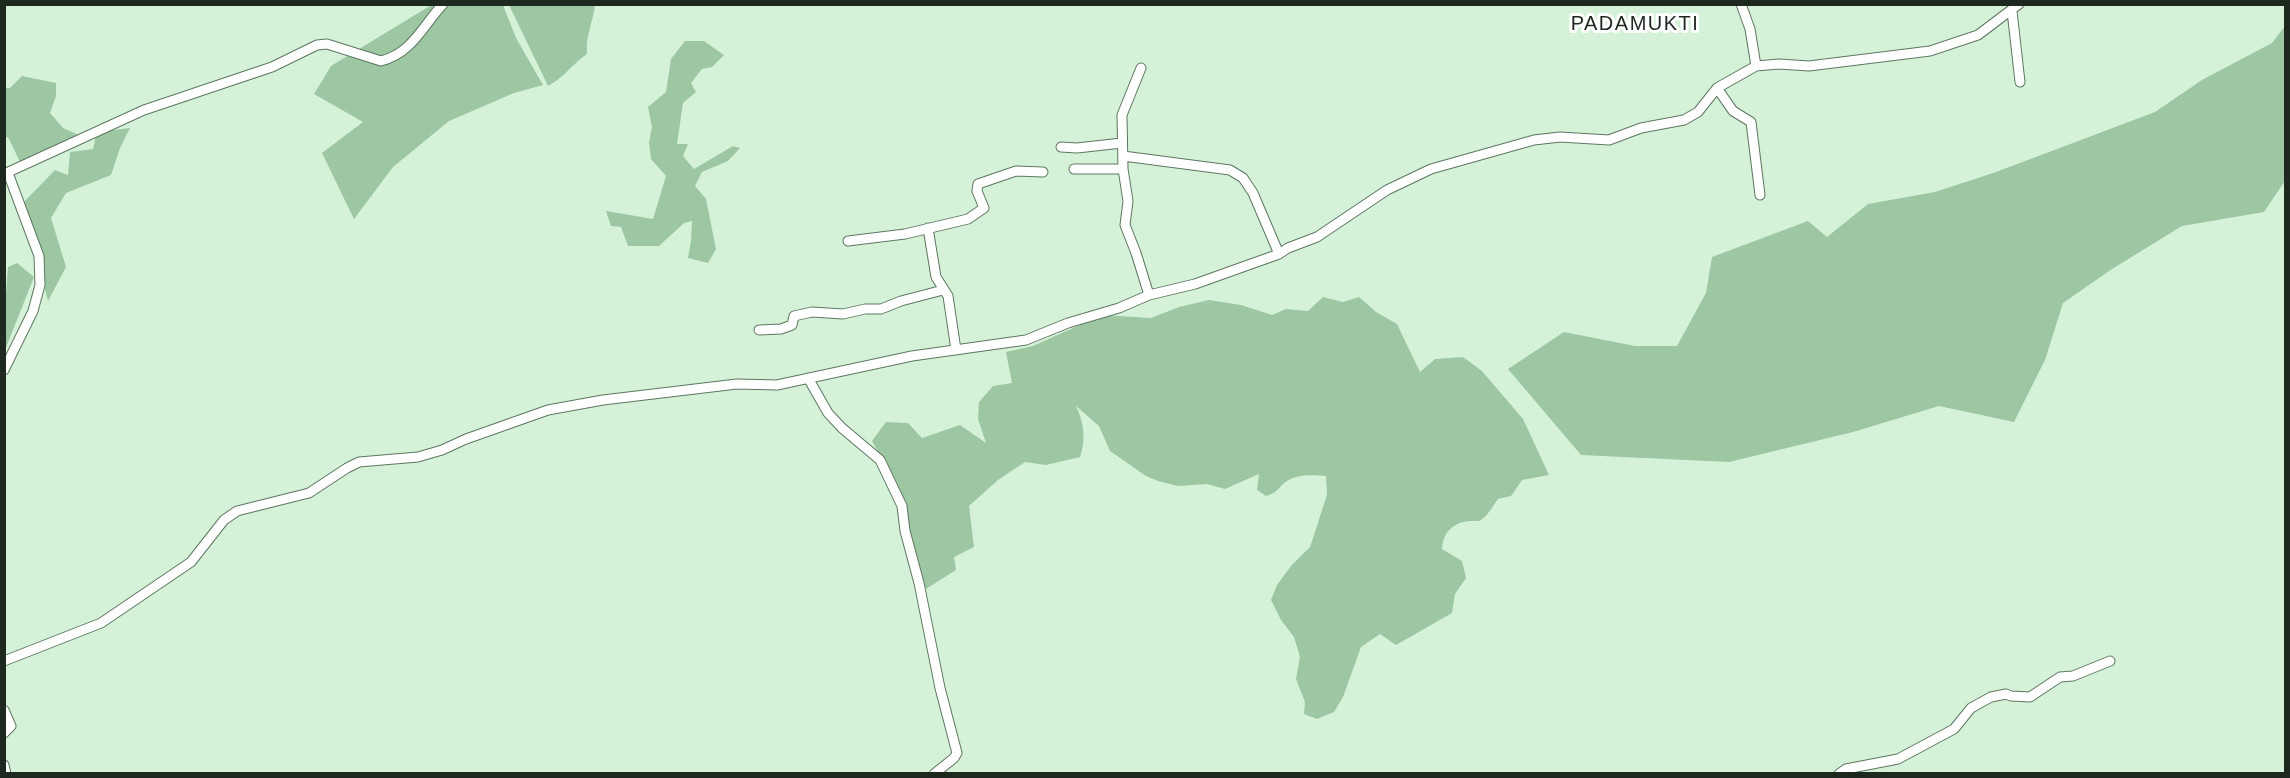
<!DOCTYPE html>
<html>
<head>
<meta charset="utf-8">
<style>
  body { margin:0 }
  #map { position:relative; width:2290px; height:778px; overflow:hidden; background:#d5f2d8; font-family:Helvetica,sans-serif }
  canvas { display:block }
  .frame { position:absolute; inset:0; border:6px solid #1d281f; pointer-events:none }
</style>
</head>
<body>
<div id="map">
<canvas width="2290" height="778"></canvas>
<div class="frame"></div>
</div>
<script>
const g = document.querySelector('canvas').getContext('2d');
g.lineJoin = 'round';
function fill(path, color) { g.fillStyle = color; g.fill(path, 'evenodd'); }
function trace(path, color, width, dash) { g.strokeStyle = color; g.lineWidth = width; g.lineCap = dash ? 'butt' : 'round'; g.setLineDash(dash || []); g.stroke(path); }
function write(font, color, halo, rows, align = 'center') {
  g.font = font + ' Helvetica,sans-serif'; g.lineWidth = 6; g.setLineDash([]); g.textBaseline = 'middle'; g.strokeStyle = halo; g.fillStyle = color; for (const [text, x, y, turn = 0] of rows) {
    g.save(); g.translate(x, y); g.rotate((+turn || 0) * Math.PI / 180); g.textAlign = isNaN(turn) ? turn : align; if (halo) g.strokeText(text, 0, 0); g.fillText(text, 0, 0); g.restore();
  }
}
const forest = new Path2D(`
  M433,4L503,5L516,38L543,85L514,93L449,121L393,167L354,219L322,153L363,122L314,94L331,66Z
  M509,5H595C593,22 585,37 587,54C570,66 566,76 548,86Z
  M2285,26V181L2264,212L2182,226L2112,269L2063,303L2045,360L2014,422L1939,406L1853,432L1729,462L1581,455L1508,369L1564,332L1635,346H1677L1706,293L1712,257L1808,221L1827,237L1868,204L1935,192L1996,172L2155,112L2202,80L2272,43Z
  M685,41H704L724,55L712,67L702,69L691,83L696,92L683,103L677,144H688L683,156L694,169L733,146L740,148L728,161L702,172L695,186L706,199L716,249L708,263L688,258L691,241L692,221L684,223L659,246H628L621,227L611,226L606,211L653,219L666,176L651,159L649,142L652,127L648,107L666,92L671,59Z
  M22,76L56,83V96L50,113L63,128L81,136L21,164L8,137L5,138V88H10Z
  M130,128L120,148L111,175L66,193L51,218L66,267L48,301L33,242L25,221V201L55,170L68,175L70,152L93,149L97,132Z
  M17,263L34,277L5,350L4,293H6L8,267Z
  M1323,297L1343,302L1359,297L1376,312L1397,324L1420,372L1435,359L1463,357L1482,371L1523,419L1549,475L1522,480L1511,496L1498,499C1493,506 1487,517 1479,521C1478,521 1470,521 1469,521C1453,523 1443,532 1442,549L1462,561L1466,578L1455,594L1452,613L1396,645L1380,634L1361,647L1343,697L1334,712L1317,719L1304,714L1305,702L1296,679L1300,657L1294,637L1281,620L1271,600L1277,585L1291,566L1310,547L1327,495L1326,476C1314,475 1297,474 1287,481C1277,488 1279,492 1266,496L1257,490L1259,474L1225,489L1207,484L1178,486L1158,481L1146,476L1110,451L1099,426L1076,406C1084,423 1086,439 1080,457L1046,465L1025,462L998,480L969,506L974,547L954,557L956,570L926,589L898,487L872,441L886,422L908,423L922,438L960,425L986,443L978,419L979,402L993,386L1012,383L1006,352L1033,346L1102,315L1151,318L1179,307L1209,300L1241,305L1272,315L1286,309L1308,311Z`);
const minor = new Path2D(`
  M1741,4L1750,29L1756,66
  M2012,11L2020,82
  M1141,68L1122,115L1123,169L1128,201L1125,225L1136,253L1149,295
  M1717,88L1733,111L1751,122L1760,195
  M1061,147L1077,148L1122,143
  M1123,156L1230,170L1243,178L1253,193L1279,254
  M1074,169H1123
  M4,174L144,110L272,67L317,45L327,44L381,61C412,53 422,27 443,4
  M928,228L936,277L948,296L956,350
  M848,241L905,234L968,219L984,208L977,191L978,184L1016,171L1043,172
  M759,330L781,329L792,325L794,316L812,312L843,314L865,309H881L901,301L943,290
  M4,370L33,311L40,285L39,256L8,173
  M808,378L828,413L842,428L880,460L902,506L905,531L919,583L940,688L957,753L954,758L934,774
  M4,661L101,623L191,562L224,520L237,511L309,493L347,468L359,462L418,457L442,450L466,439L548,410L603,400L737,384L777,385L912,356L1026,340L1068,323L1119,308L1149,295L1195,284L1279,254L1288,248L1317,237L1387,190L1431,169L1534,140L1560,137L1609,140L1641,128L1684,120L1698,112L1717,88L1756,66L1779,64L1809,66L1930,51L1978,35L2019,4
  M4,710L11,726L4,733
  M4,765L6,774
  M1839,774L1846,769L1898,759L1954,729L1971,708L1991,697L2006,694L2011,696L2030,697L2060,677L2073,676L2110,661`);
const quarterNames = [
  ["PADAMUKTI",1635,24]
];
fill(forest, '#9dc6a3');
trace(minor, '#5d7760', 11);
trace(minor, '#fff', 9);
g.letterSpacing = '1.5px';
write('20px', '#1d281f', '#fff', quarterNames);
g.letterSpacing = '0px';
</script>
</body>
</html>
